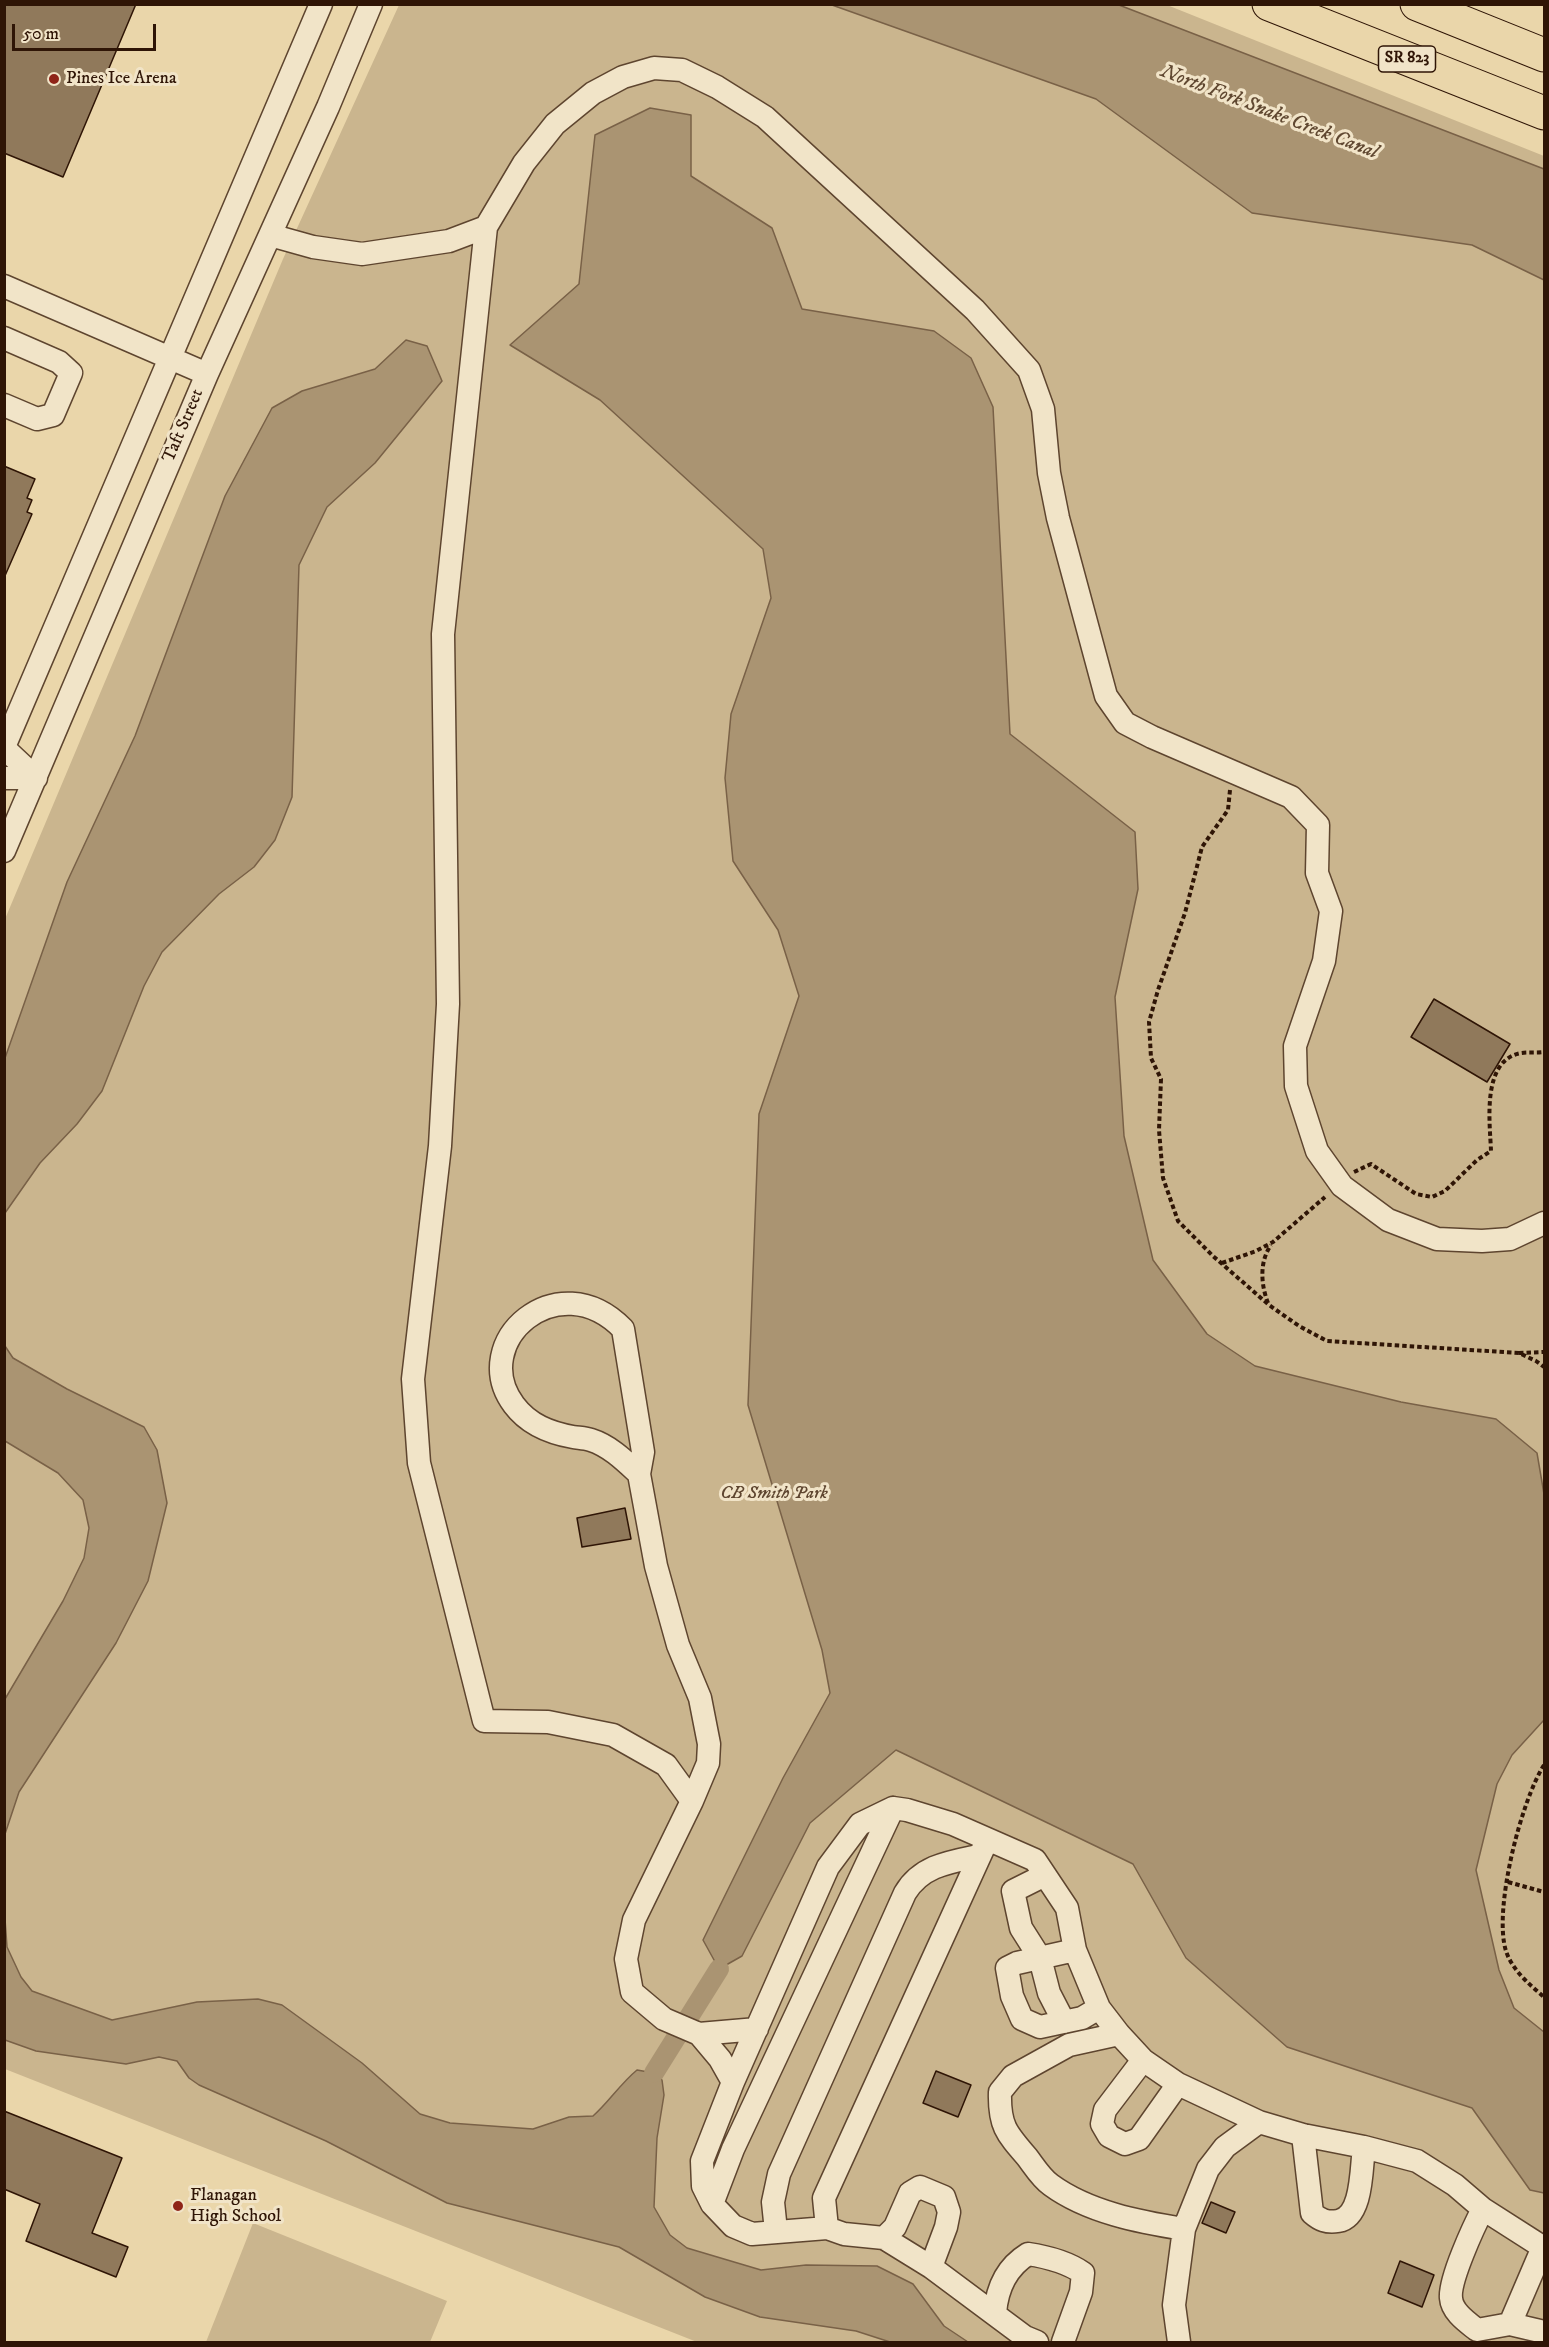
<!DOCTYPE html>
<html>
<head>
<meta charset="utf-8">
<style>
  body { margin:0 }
  #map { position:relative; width:1549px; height:2347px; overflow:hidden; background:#ead6aa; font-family:"IM FELL DW Pica",serif }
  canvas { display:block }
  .frame { position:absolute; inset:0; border:6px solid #2f1506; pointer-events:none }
  .scale { position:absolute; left:12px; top:24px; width:144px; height:27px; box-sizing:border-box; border:3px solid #2f1506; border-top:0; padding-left:8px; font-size:18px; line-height:21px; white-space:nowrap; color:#2f1506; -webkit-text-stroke:4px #f1e4c8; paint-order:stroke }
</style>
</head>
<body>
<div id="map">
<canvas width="1549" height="2347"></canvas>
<div class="frame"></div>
<div class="scale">50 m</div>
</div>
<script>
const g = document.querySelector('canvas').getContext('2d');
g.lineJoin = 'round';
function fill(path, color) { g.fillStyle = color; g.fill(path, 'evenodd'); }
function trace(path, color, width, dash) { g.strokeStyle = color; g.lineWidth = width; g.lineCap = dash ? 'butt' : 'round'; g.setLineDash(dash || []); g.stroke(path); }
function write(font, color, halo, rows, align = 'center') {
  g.font = font + ' "IM FELL DW Pica",serif'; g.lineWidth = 6; g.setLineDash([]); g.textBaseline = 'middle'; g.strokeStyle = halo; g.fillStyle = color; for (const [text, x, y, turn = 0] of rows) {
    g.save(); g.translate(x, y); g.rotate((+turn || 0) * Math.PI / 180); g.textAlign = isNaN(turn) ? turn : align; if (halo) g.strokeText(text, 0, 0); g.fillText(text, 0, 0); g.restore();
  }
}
const green = new Path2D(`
  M399,5H1167L1544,156V2342H697L5,2069V919L283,259Z
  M253,2223L447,2301L430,2342H206Z`);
const water = new Path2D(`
  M832,5H1119L1544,169V280L1472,245L1252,213L1096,99Z
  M650,108L691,115V176L772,228L802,309L934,331L971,358L993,407L1010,734L1135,832L1138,889L1115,997L1124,1136L1153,1260L1207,1334L1255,1366L1401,1402L1496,1419L1537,1453L1544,1494V1720L1512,1755L1497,1784L1476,1870L1499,1970L1514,2008L1544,2032V2193L1530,2190L1472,2108L1287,2047L1186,1958L1133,1864L896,1750L810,1823L742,1956L719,1969L703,1940L783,1778L830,1693L822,1650L748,1405L759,1114L799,996L778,930L733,861L725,778L731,714L771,598L763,549L600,400L510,345L579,284L595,135Z
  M406,340L427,346L442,381L375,463L327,507L299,565L292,797L275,840L254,867L219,894L162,952L144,986L102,1091L77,1124L40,1163L5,1213V1058L67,882L135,736L225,496L272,408L302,391L375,369Z
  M5,1346L13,1358L67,1389L144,1427L157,1450L167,1503L148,1581L116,1643L19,1792L5,1834V1699L63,1601L84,1558L89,1528L83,1500L58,1473L5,1441Z
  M5,1919L7,1947L21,1977L32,1991L112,2020L197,2002L258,1999L282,2005L362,2063L420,2114L450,2123L533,2129L569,2117L593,2116C609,2102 620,2084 637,2070L654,2073L662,2080L664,2095L657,2138L654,2207L670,2235L687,2248L761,2270L806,2265L877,2266L913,2284L944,2326L968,2342H890L856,2331L760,2317L705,2297L619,2247L447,2203L326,2141L199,2085L189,2078L177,2061L159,2057L126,2064L36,2051L5,2040Z`);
const canal = new Path2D(`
  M654,2073L719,1969`);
const building = new Path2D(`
  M4,4H136L63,177L4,153Z
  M4,466L35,479L27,498L32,500L27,512L32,514L4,578Z
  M1434,999L1510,1044L1487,1082L1411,1037Z
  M625,1508L631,1539L582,1547L577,1518Z
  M936,2071L971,2085L958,2117L923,2103Z
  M4,2111L122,2158L92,2233L128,2247L116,2277L26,2241L40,2204L4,2189Z
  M1211,2202L1235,2212L1226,2233L1202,2223Z
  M1400,2261L1434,2275L1422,2307L1388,2293Z`);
const path = new Path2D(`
  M1230,790L1228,810L1202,847L1185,913L1158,990L1149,1022L1151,1058L1161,1079L1159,1130L1163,1178L1178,1221L1213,1256L1269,1305L1299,1326L1327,1341L1519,1353L1536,1361L1544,1367
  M1354,1172L1371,1164L1416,1194L1432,1197L1445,1191L1477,1160L1491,1151C1490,1123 1481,1060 1521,1053C1529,1052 1537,1053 1544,1052
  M1222,1263L1256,1251L1273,1242L1325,1197
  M1268,1303C1261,1285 1259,1262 1271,1245
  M1519,1353L1544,1352
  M1544,1765C1521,1801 1493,1910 1506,1951C1512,1970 1530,1985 1544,1997
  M1508,1882L1544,1892`);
const minor = new Path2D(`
  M270,235L313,247L362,254L449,241L486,227
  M4,286L207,374
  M4,338L59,362L71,373L53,415L37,419L4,405
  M4,747L321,4
  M4,748L36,778
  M4,778H36
  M4,851L207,374L328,107L371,4
  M639,1474C625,1461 610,1446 591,1440C585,1438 579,1438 573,1437C550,1433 529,1425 514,1405C467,1342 558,1262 623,1329L643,1452L639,1474L656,1566L678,1645L700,1698L709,1744L708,1763L692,1801L634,1920L626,1959L632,1992L664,2019L699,2034L757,2029
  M692,1801L666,1765L613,1735L548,1722L484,1721L419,1463L413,1379L440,1146L448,1004L443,634L486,227L524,163L555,124L593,93L623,77L654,68L682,70L717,87L765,117L975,310L1029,370L1043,409L1049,473L1058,518L1106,696L1125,723L1152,737L1291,797L1318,825L1317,873L1331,911L1324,961L1295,1046L1296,1086L1317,1151L1342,1186L1388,1220L1437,1239L1482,1241L1510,1239L1544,1223
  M1045,1875L1013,1891L1021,1928L1040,1958L1049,1993L1064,2022
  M1075,1950L1017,1963L1007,1968L1012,1996L1022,2019L1040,2027L1082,2018L1099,2008
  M699,2034L720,2059L733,2082
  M1119,2034L1069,2045L1013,2076L1000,2092C999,2125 1006,2133 1027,2157C1034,2166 1041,2178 1051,2185C1088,2212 1139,2222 1184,2229
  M1143,2060L1105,2110L1102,2124L1109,2136L1125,2144L1139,2139L1178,2084
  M1303,2135L1312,2213C1320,2220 1327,2223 1338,2221C1363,2217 1361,2168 1364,2147
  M712,2204L733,2149L893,1808
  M1483,2209C1474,2226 1449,2280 1451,2298C1452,2312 1467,2322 1477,2330L1510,2324L1543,2247
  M827,2228L824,2198L983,1849
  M776,2231L773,2202L779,2174L905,1893C921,1866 949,1862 978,1856
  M884,2238L895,2227L910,2193L920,2187L944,2197L949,2212L946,2227L931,2267
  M995,2313C997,2288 1007,2267 1028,2254C1048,2257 1067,2262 1083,2273L1081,2292L1063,2342
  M1510,2324L1544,2332
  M1037,2342L1025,2337L931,2267L884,2238L844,2234L827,2228L752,2234L733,2226L712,2204L703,2186L702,2161L733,2082L828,1867L860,1824L893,1808L907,1810L953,1824L1035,1860L1067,1908L1075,1950L1099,2008L1119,2034L1143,2060L1178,2084L1259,2122L1303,2135L1364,2147L1417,2161L1455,2185L1483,2209L1544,2248
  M1179,2342L1174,2305L1184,2229L1208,2169L1225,2147L1259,2122`);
const highway = new Path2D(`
  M1269,4L1544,113
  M1417,4L1544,55`);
const markers = [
  [54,79,6,"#8f2418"],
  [178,2206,6,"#8f2418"]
];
const shields = [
  [1407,59,57]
];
const shieldNames = [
  ["SR 823",1407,59]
];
const poiNames = [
  ["Pines Ice Arena",66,79],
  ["Flanagan",190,2196],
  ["High School",190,2217]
];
const streetNames = [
  ["Taft Street",184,426,-67]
];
const parkNames = [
  ["CB Smith Park",774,1494]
];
const waterNames = [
  ["North Fork Snake Creek Canal",1269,113,21]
];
fill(green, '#cab58e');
fill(water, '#aa9472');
trace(water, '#796147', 1.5);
trace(canal, '#aa9472', 20);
fill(building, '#90795b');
trace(building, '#2f1506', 1.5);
trace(minor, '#5e452f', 25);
trace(highway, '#2f1506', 35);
trace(path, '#2f1506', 4, [4.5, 3]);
trace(minor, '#f1e4c8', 22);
trace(highway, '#ead6aa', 33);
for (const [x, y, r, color] of markers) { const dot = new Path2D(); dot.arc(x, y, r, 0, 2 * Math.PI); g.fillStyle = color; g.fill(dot); trace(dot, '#f1e4c8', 2); }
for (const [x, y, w] of shields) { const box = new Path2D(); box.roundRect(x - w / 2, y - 13, w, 26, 4.5); g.fillStyle = '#f1e4c8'; g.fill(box); trace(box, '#2f1506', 1.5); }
write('bold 16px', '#2f1506', null, shieldNames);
write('18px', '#2f1506', '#f1e4c8', poiNames, 'left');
write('18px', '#2f1506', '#f1e4c8', streetNames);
write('italic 18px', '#5e452f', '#f1e4c8', parkNames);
write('italic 20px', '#604831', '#f1e4c8', waterNames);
</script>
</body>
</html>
